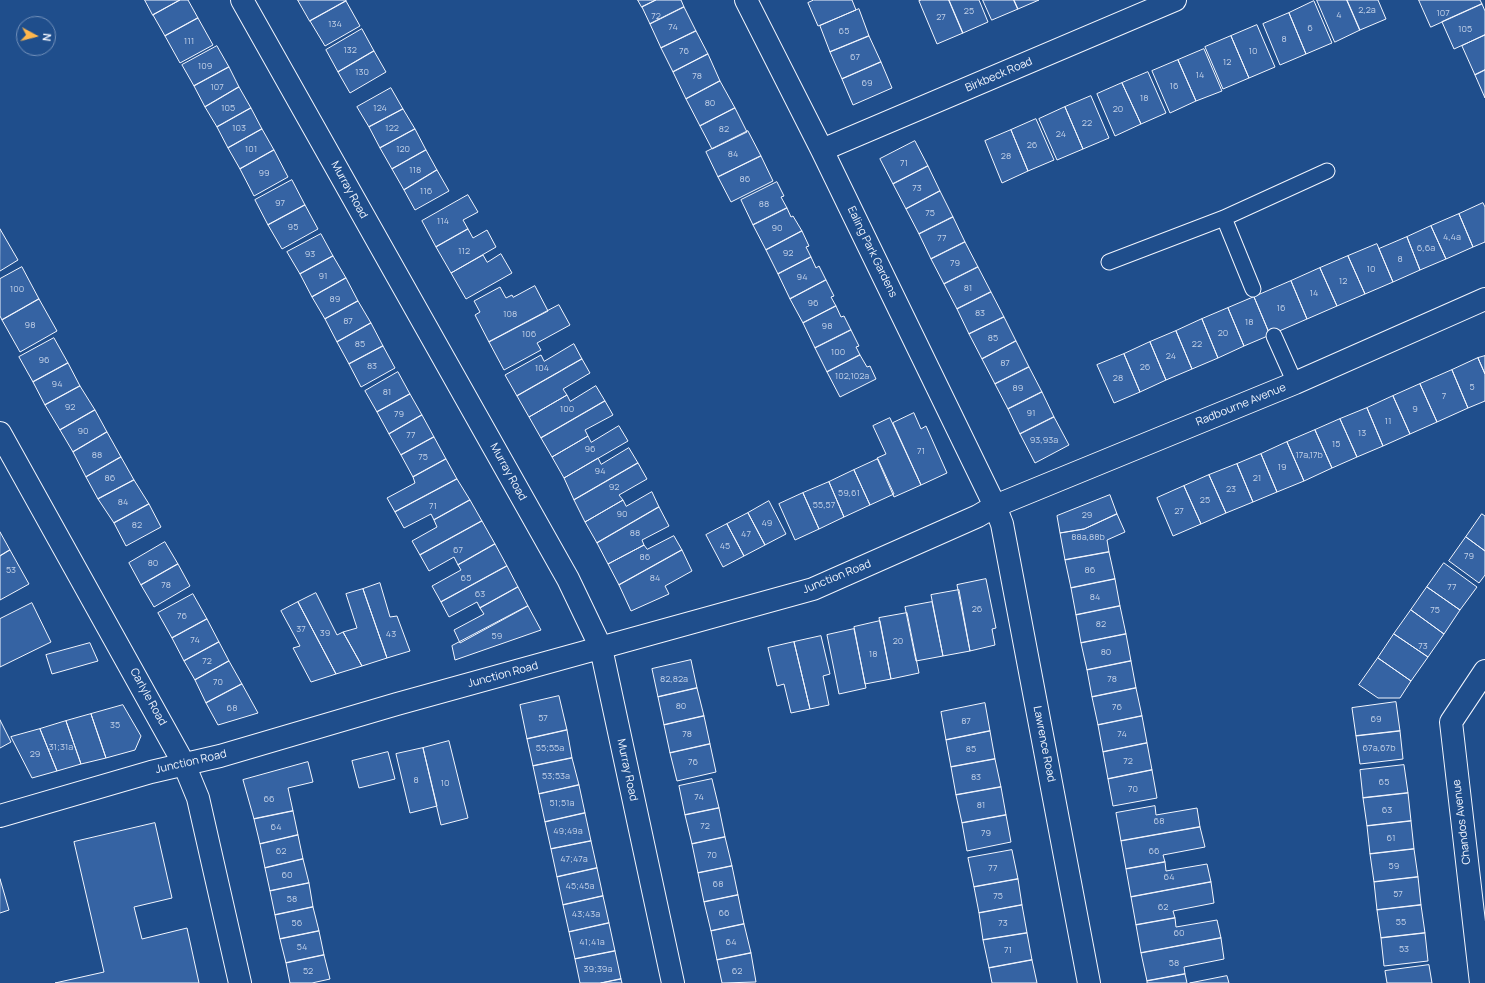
<!DOCTYPE html>
<html>
<head>
<meta charset="utf-8">
<style>
  body { margin:0 }
  #map { position:relative; width:1485px; height:983px; overflow:hidden; background:#1f4e8c; font-family:Manrope,sans-serif }
  canvas { display:block }
  .north { position:absolute; left:16px; top:16px; width:40px; height:40px; box-sizing:border-box; background:#1f4e8c; border:1px solid #7391ba; border-radius:50%; rotate:97deg; font-size:11px; font-weight:700; line-height:16px; text-align:center; color:#f2f6ff }
  .north::after { content:''; display:block; margin:auto; width:14px; height:18px; background:#ffb74d; clip-path:polygon(50% 0,100% 100%,50% 72%,0 100%) }
</style>
</head>
<body>
<div id="map">
<canvas width="1485" height="983"></canvas>
<div class="north">N</div>
</div>
<script>
const g = document.querySelector('canvas').getContext('2d');
g.lineJoin = 'round';
function fill(path, color) { g.fillStyle = color; g.fill(path, 'evenodd'); }
function trace(path, color, width, dash) { g.strokeStyle = color; g.lineWidth = width; g.lineCap = dash ? 'butt' : 'round'; g.setLineDash(dash || []); g.stroke(path); }
function write(font, color, halo, rows, align = 'center') {
  g.font = font + ' Manrope,sans-serif'; g.lineWidth = 3; g.setLineDash([]); g.textBaseline = 'middle'; g.strokeStyle = halo; g.fillStyle = color; for (const [text, x, y, turn = 0] of rows) {
    g.save(); g.translate(x, y); g.rotate((+turn || 0) * Math.PI / 180); g.textAlign = isNaN(turn) ? turn : align; if (halo) g.strokeText(text, 0, 0); g.fillText(text, 0, 0); g.restore();
  }
}
const building = new Path2D(`
  M145,0H180L153,15Z
  M180,0H188L198,18L165,36L153,15Z
  M298,0H346V1L310,21Z
  M638,0H656L642,7Z
  M656,0H681L684,7L650,24L642,7Z
  M814,0H852L856,10L818,26L808,3Z
  M922,0H949L963,33L937,44L919,1Z
  M949,0H979L988,22L963,33Z
  M983,0H1014L1018,9L992,20Z
  M1014,0H1039L1018,9Z
  M1317,0H1347L1360,30L1335,42Z
  M1347,0H1378L1386,19L1360,30Z
  M1419,0H1480L1482,4L1431,27Z
  M346,1L360,26L325,46L310,21Z
  M1314,1L1332,43L1306,54L1289,13Z
  M1482,4L1485,11V35L1454,49L1442,22Z
  M684,7L696,31L661,48L650,24Z
  M859,9L869,36L830,52L820,26Z
  M1289,13L1306,54L1280,65L1263,24Z
  M198,18L213,45L180,63L165,36Z
  M1257,25L1275,67L1249,78L1231,36Z
  M362,29L374,51L338,72L326,50Z
  M696,31L708,54L673,72L661,48Z
  M1485,35V70L1475,75L1462,46Z
  M869,36L881,62L842,79L830,52Z
  M1231,36L1249,78L1223,89L1205,47Z
  M217,46L229,67L194,86L182,65Z
  M1204,49L1222,91L1196,101L1178,60Z
  M374,51L386,72L350,93L338,72Z
  M708,54L720,81L686,99L673,72Z
  M1178,60L1196,101L1170,113L1152,71Z
  M881,62L892,88L853,105L842,79Z
  M229,67L239,87L205,107L194,86Z
  M1485,70V98L1475,75Z
  M1148,72L1166,113L1141,124L1122,83Z
  M720,81L735,108L700,126L686,99Z
  M1122,83L1141,124L1115,136L1097,94Z
  M239,87L251,108L217,127L205,107Z
  M391,88L403,109L369,127L357,107Z
  M1091,96L1109,138L1083,149L1065,107Z
  M1065,107L1083,149L1057,160L1039,119Z
  M251,108L262,129L228,148L217,127Z
  M735,108L747,132L712,149L700,126Z
  M403,109L415,129L380,148L369,127Z
  M1036,119L1054,160L1028,171L1011,130Z
  M262,129L274,150L240,169L228,148Z
  M415,129L426,150L392,169L380,148Z
  M1011,130L1028,171L1002,183L985,141Z
  M748,131L761,156L718,177L706,152Z
  M915,141L928,166L893,184L880,159Z
  M274,150L288,177L254,196L240,169Z
  M426,150L437,170L404,190L392,169Z
  M761,156L773,181L731,202L718,177Z
  M928,166L940,191L906,209L893,184Z
  M437,170L449,191L415,210L404,190Z
  M292,180L305,205L268,225L255,200Z
  M777,182L784,196L781,197L787,208L753,225L741,200Z
  M940,191L953,217L919,234L906,209Z
  M468,195L478,212L463,220L468,229L436,247L422,221Z
  M1483,203L1485,207V242L1473,247L1459,214Z
  M305,205L318,229L282,249L268,225Z
  M787,208L791,217L793,216L802,231L766,250L753,225Z
  M1459,214L1473,247L1446,259L1431,226Z
  M953,217L965,242L931,259L919,234Z
  M1431,226L1446,259L1420,270L1407,237Z
  M0,229L18,260L0,271Z
  M468,229L473,238L487,230L496,247L451,273L436,247Z
  M802,231L809,246L806,247L811,257L778,274L766,250Z
  M321,234L333,256L300,274L287,252Z
  M1407,237L1420,270L1393,282L1379,249Z
  M965,242L978,267L944,284L931,259Z
  M1377,244L1393,282L1365,294L1348,256Z
  M501,254L512,273L466,299L451,273L483,255L487,262Z
  M333,256L346,278L312,297L300,274Z
  M1348,256L1365,294L1337,306L1320,268Z
  M811,257L816,268L819,266L826,280L790,299L778,274Z
  M22,267L39,299L2,320L0,316V279Z
  M978,267L991,292L957,309L944,284Z
  M1320,268L1337,306L1307,319L1291,281Z
  M346,278L358,301L325,319L312,297Z
  M826,280L834,296L831,297L836,306L803,323L790,299Z
  M1291,281L1307,319L1270,335L1254,297Z
  M535,286L548,311L489,342L475,315L480,312L474,301L500,287L506,298L512,295L513,297Z
  M991,292L1004,317L969,334L957,309Z
  M1254,297L1270,335L1244,346L1228,308Z
  M39,299L57,331L20,352L2,320Z
  M358,301L371,323L337,342L325,319Z
  M559,305L570,325L537,343L541,350L504,370L489,342Z
  M836,306L841,317L844,316L851,330L815,348L803,323Z
  M1228,308L1244,346L1218,358L1202,319Z
  M1004,317L1016,341L982,359L969,334Z
  M1202,319L1218,358L1192,369L1176,331Z
  M371,323L383,346L349,364L337,342Z
  M851,330L859,346L856,347L860,355L827,372L815,348Z
  M1176,331L1192,369L1166,380L1150,342Z
  M54,338L68,363L33,382L19,357Z
  M1016,341L1029,367L995,384L982,359Z
  M1150,342L1166,380L1140,392L1124,354Z
  M574,344L582,359L517,396L505,375L541,355L544,361Z
  M383,346L395,368L361,387L349,364Z
  M1124,354L1140,392L1114,403L1097,365Z
  M860,355L867,367L870,366L876,379L840,397L827,372Z
  M1485,356V374L1478,358Z
  M1478,358L1485,374V401L1468,408L1452,370Z
  M582,359L590,373L563,389L567,395L529,417L517,396Z
  M68,363L80,386L45,405L33,382Z
  M1029,367L1042,392L1008,409L995,384Z
  M1452,370L1468,408L1437,422L1420,384Z
  M398,372L410,394L377,412L365,391Z
  M1420,384L1437,422L1410,434L1393,396Z
  M80,386L95,410L60,430L45,405Z
  M596,386L605,401L541,438L529,417L567,395L570,401Z
  M1042,392L1054,417L1020,434L1008,409Z
  M410,394L422,415L389,434L377,412Z
  M1393,396L1410,434L1383,446L1367,408Z
  M605,401L613,415L585,430L588,436L552,457L541,438Z
  M1367,408L1383,446L1357,457L1340,419Z
  M95,410L107,432L73,452L60,430Z
  M914,413L921,429L926,426L947,473L921,485L893,423Z
  M422,415L434,437L401,455L389,434Z
  M1054,417L1069,445L1035,463L1020,434Z
  M890,418L921,485L894,497L877,458L886,454L873,426Z
  M1340,419L1357,457L1332,468L1315,430Z
  M619,426L628,441L564,478L552,457L588,436L591,442Z
  M1315,430L1332,468L1304,481L1287,442Z
  M107,432L121,457L86,477L73,452Z
  M434,437L446,459L413,477L401,455Z
  M1287,442L1304,481L1277,492L1261,454Z
  M629,448L638,463L574,500L564,478L598,458L601,464Z
  M1261,454L1277,492L1253,502L1237,464Z
  M121,457L134,480L98,499L86,477Z
  M446,459L457,479L395,512L387,498L415,483L413,477Z
  M878,459L894,494L870,505L854,470Z
  M638,463L647,479L619,495L623,500L585,522L574,500Z
  M1237,464L1253,502L1226,513L1209,475Z
  M854,470L870,505L844,517L829,482Z
  M1209,475L1226,513L1201,524L1184,486Z
  M457,479L470,500L434,520L431,514L404,528L395,512Z
  M134,480L149,504L114,523L98,499Z
  M829,482L844,517L819,529L803,493Z
  M1184,486L1201,524L1173,536L1157,498Z
  M652,492L659,507L597,543L585,522L623,500L626,506Z
  M803,493L819,529L795,540L779,504Z
  M1110,495L1117,514L1084,529L1060,533L1057,516Z
  M470,500L482,521L420,555L412,541L437,527L434,520Z
  M769,501L786,534L765,545L748,513Z
  M149,504L161,527L126,546L114,523Z
  M659,507L669,526L642,540L644,545L608,564L597,543Z
  M748,513L765,545L744,556L727,524Z
  M1117,514L1125,532L1107,540L1109,552L1065,560L1060,533L1084,529Z
  M1482,514L1485,516V551L1466,537Z
  M482,521L495,544L458,565L454,557L429,571L420,555Z
  M727,524L744,556L723,567L706,535Z
  M0,532L10,550L0,556Z
  M674,536L682,550L619,585L608,564L644,545L647,549Z
  M1466,537L1485,551V575L1479,583L1449,561Z
  M165,542L178,564L141,585L129,563Z
  M495,544L507,566L441,602L432,586L461,570L458,565Z
  M10,550L29,584L0,600V556Z
  M682,550L692,571L665,586L669,594L631,611L619,585Z
  M1109,552L1115,579L1071,588L1065,560Z
  M1444,563L1477,587L1460,610L1427,587Z
  M178,564L190,586L154,607L141,585Z
  M507,566L518,587L480,608L477,602L449,617L441,602Z
  M986,579L996,628L992,629L995,645L970,651L957,585Z
  M1115,579L1120,606L1076,615L1071,588Z
  M380,583L390,617L397,616L410,651L387,658L363,589Z
  M518,587L528,606L460,643L454,630L484,614L480,608Z
  M1427,587L1460,610L1444,634L1411,610Z
  M363,589L387,658L362,666L343,632L357,628L346,594Z
  M959,590L970,651L943,656L931,595Z
  M316,593L337,635L343,632L362,666L336,674L298,602Z
  M193,594L207,619L172,638L158,613Z
  M298,602L336,674L311,682L293,648L300,646L281,611Z
  M932,602L943,656L916,661L905,607Z
  M32,603L51,642L0,667V619Z
  M528,606L541,630L455,660L452,646Z
  M1120,606L1126,634L1081,643L1076,615Z
  M1411,610L1444,634L1428,657L1394,634Z
  M907,613L919,673L891,679L879,618Z
  M207,619L219,642L184,661L172,638Z
  M880,621L891,679L865,684L854,627Z
  M854,629L866,688L839,694L827,635Z
  M1126,634L1131,661L1087,670L1081,643Z
  M1394,634L1428,657L1411,681L1378,658Z
  M821,636L830,674L823,676L829,705L810,709L794,642Z
  M219,642L229,661L195,680L184,661Z
  M794,642L810,709L791,713L784,684L777,686L768,648Z
  M90,643L98,661L52,674L46,655Z
  M1378,658L1411,681L1400,698H1378L1359,685Z
  M691,660L697,688L658,697L652,669Z
  M229,661L242,684L206,703L195,680Z
  M1131,661L1136,688L1092,697L1087,670Z
  M242,684L258,713L218,725L206,703Z
  M697,688L704,716L664,725L658,697Z
  M1136,688L1142,716L1098,725L1092,697Z
  M559,696L567,730L527,739L520,705Z
  M1396,702L1400,731L1356,736L1352,708Z
  M985,703L990,731L946,740L941,712Z
  M123,705L141,736L135,750L106,758L91,714Z
  M91,714L106,758L81,764L66,721Z
  M704,716L710,744L670,753L664,725Z
  M1142,716L1147,743L1103,752L1098,725Z
  M0,720L11,742L0,748Z
  M66,721L81,764L57,771L40,729Z
  M40,729L57,771L32,778L11,737Z
  M567,730L572,758L533,766L527,739Z
  M990,731L995,759L951,767L946,740Z
  M1400,731L1403,759L1360,764L1356,736Z
  M449,741L468,818L441,825L423,748Z
  M1147,743L1152,770L1108,779L1103,752Z
  M710,744L716,772L677,781L670,753Z
  M423,748L437,806L410,813L396,754Z
  M388,752L395,779L359,788L352,761Z
  M572,758L579,785L539,794L533,766Z
  M995,759L1001,787L956,795L951,767Z
  M308,762L313,782L288,788L293,811L254,819L243,780Z
  M1404,765L1408,793L1363,798L1360,770Z
  M1152,770L1157,798L1113,806L1108,779Z
  M712,779L719,808L685,815L679,786Z
  M579,785L585,813L545,822L539,794Z
  M1001,787L1006,815L962,823L956,795Z
  M1408,793L1411,821L1367,826L1363,798Z
  M1155,806L1156,815L1197,808L1200,827L1121,841L1116,813Z
  M719,808L725,837L692,844L685,815Z
  M293,811L298,835L260,844L254,819Z
  M585,813L591,841L551,849L545,822Z
  M1006,815L1011,842L967,851L962,823Z
  M1411,821L1414,849L1370,854L1367,826Z
  M155,823L172,898L134,907L142,939L187,928L199,983H55L104,972L74,842Z
  M1200,827L1205,847L1163,855L1165,862L1126,869L1121,841Z
  M298,835L303,859L265,868L260,844Z
  M725,837L732,866L698,873L692,844Z
  M591,841L597,868L557,877L551,849Z
  M1414,849L1418,877L1374,882L1370,854Z
  M1012,850L1018,879L974,887L968,858Z
  M303,859L309,883L270,891L265,868Z
  M1165,862L1166,871L1207,864L1211,882L1131,897L1126,869Z
  M732,866L738,895L704,902L698,873Z
  M597,868L603,896L563,905L557,877Z
  M1418,877L1421,905L1377,910L1374,882Z
  M0,879L9,910L0,913Z
  M1018,879L1022,905L979,913L974,887Z
  M1211,882L1214,903L1173,911L1175,918L1136,925L1131,897Z
  M309,883L313,907L275,915L270,891Z
  M738,895L744,924L711,931L704,902Z
  M603,896L609,923L569,932L563,905Z
  M1022,905L1027,933L983,940L979,913Z
  M1421,905L1425,933L1381,938L1377,910Z
  M313,907L319,931L280,939L275,915Z
  M1175,918L1176,927L1217,920L1221,938L1141,953L1136,925Z
  M609,923L615,951L575,959L569,932Z
  M744,924L751,953L717,960L711,931Z
  M319,931L324,955L286,963L280,939Z
  M1027,933L1032,960L989,968L983,940Z
  M1425,933L1428,961L1384,966L1381,938Z
  M1221,938L1224,959L1184,967L1185,974L1147,981L1141,953Z
  M615,951L621,979L601,983H580L575,959Z
  M751,953L756,982L722,983L717,960Z
  M324,955L330,979L312,983H290L286,963Z
  M1032,960L1037,983H992L989,968Z
  M1429,965L1432,983H1387L1385,971Z
  M1185,974L1187,983H1147V981Z
  M1227,976L1229,983H1190Z
  M621,979L622,983H601Z`);
const lane = new Path2D(`
  M1224,218L1253,289
  M1109,262L1224,218L1327,171
  M1274,336L1295,383`);
const street = new Path2D(`
  M242,0L568,579L601,648L673,983
  M746,0L822,150L995,506L1002,524L1089,983
  M822,150L1175,0
  M0,433L184,764L198,798L240,983
  M0,816L151,772L220,756L397,704L813,589L978,516L995,506L1295,383L1485,299
  M1481,983L1451,722L1485,671`);
const numberNames = [
  ["2,2a",1367,10],
  ["25",969,11],
  ["107",1443,13],
  ["4",1339,15],
  ["72",656,16],
  ["27",941,17],
  ["134",335,24],
  ["74",673,27],
  ["6",1310,28],
  ["105",1465,29],
  ["65",844,31],
  ["8",1284,39],
  ["111",189,41],
  ["132",350,50],
  ["76",684,51],
  ["10",1253,51],
  ["67",855,57],
  ["12",1227,62],
  ["109",205,66],
  ["130",362,72],
  ["14",1200,75],
  ["78",697,76],
  ["69",867,83],
  ["16",1174,86],
  ["107",217,87],
  ["18",1144,98],
  ["80",710,103],
  ["105",228,108],
  ["124",380,108],
  ["20",1118,109],
  ["22",1087,123],
  ["103",239,128],
  ["122",392,128],
  ["82",724,129],
  ["24",1061,134],
  ["26",1032,145],
  ["101",251,149],
  ["120",403,149],
  ["84",733,154],
  ["28",1006,156],
  ["71",904,163],
  ["118",415,170],
  ["99",264,173],
  ["86",745,179],
  ["73",917,188],
  ["116",426,191],
  ["97",280,203],
  ["88",764,204],
  ["75",930,213],
  ["114",443,221],
  ["95",293,227],
  ["90",777,228],
  ["4,4a",1452,237],
  ["77",942,238],
  ["6,6a",1426,248],
  ["112",464,251],
  ["92",788,253],
  ["93",310,254],
  ["8",1400,259],
  ["79",955,263],
  ["10",1371,269],
  ["91",323,276],
  ["94",802,277],
  ["12",1343,281],
  ["81",968,288],
  ["100",17,289],
  ["14",1314,293],
  ["89",335,299],
  ["96",813,303],
  ["16",1281,308],
  ["83",980,313],
  ["108",510,314],
  ["87",348,321],
  ["18",1249,322],
  ["98",30,325],
  ["98",827,326],
  ["20",1223,333],
  ["106",529,334],
  ["85",993,338],
  ["85",360,344],
  ["22",1197,344],
  ["100",838,352],
  ["24",1171,356],
  ["96",44,360],
  ["87",1005,363],
  ["83",372,366],
  ["26",1145,367],
  ["104",542,368],
  ["102,102a",852,376],
  ["28",1118,378],
  ["94",57,384],
  ["5",1472,387],
  ["89",1018,388],
  ["81",387,392],
  ["7",1444,396],
  ["92",70,407],
  ["100",567,409],
  ["9",1415,409],
  ["91",1031,413],
  ["79",399,414],
  ["11",1388,421],
  ["90",83,431],
  ["13",1362,433],
  ["77",411,435],
  ["93,93a",1044,440],
  ["15",1336,444],
  ["96",590,449],
  ["71",921,451],
  ["88",97,455],
  ["17a,17b",1309,455],
  ["75",423,457],
  ["19",1282,467],
  ["94",600,471],
  ["86",110,478],
  ["21",1257,478],
  ["92",614,487],
  ["23",1231,489],
  ["59,61",849,493],
  ["25",1205,500],
  ["84",123,502],
  ["55,57",824,505],
  ["71",433,506],
  ["27",1179,511],
  ["90",622,514],
  ["29",1087,515],
  ["49",767,523],
  ["82",137,525],
  ["88",635,533],
  ["47",746,534],
  ["88a,88b",1088,537],
  ["45",725,546],
  ["67",458,550],
  ["79",1469,556],
  ["86",645,557],
  ["80",153,563],
  ["53",11,570],
  ["86",1090,570],
  ["65",466,578],
  ["84",655,578],
  ["78",166,585],
  ["77",1452,587],
  ["63",480,594],
  ["84",1095,597],
  ["26",977,609],
  ["75",1435,610],
  ["76",182,616],
  ["82",1101,624],
  ["37",301,629],
  ["39",325,633],
  ["43",391,634],
  ["59",497,636],
  ["74",195,640],
  ["20",898,641],
  ["73",1423,646],
  ["80",1106,652],
  ["18",873,654],
  ["72",207,661],
  ["82,82a",674,679],
  ["78",1112,679],
  ["70",218,682],
  ["80",681,706],
  ["76",1117,707],
  ["68",232,708],
  ["57",543,718],
  ["69",1376,719],
  ["87",966,721],
  ["35",115,725],
  ["78",687,734],
  ["74",1122,734],
  ["31;31a",61,747],
  ["55;55a",550,748],
  ["67a,67b",1379,748],
  ["85",971,749],
  ["29",35,754],
  ["72",1128,761],
  ["76",693,762],
  ["53;53a",556,776],
  ["83",976,777],
  ["8",416,780],
  ["65",1384,782],
  ["10",445,783],
  ["70",1133,789],
  ["74",699,797],
  ["66",269,799],
  ["51;51a",562,803],
  ["81",981,805],
  ["63",1387,810],
  ["68",1159,821],
  ["72",705,826],
  ["64",276,827],
  ["49;49a",568,831],
  ["79",986,833],
  ["61",1391,838],
  ["62",281,851],
  ["66",1154,851],
  ["70",712,855],
  ["47;47a",574,859],
  ["59",1394,866],
  ["77",993,868],
  ["60",287,875],
  ["64",1169,877],
  ["68",718,884],
  ["45;45a",580,886],
  ["57",1398,894],
  ["75",998,896],
  ["58",292,899],
  ["62",1163,907],
  ["66",724,913],
  ["43;43a",586,914],
  ["55",1401,922],
  ["56",297,923],
  ["73",1003,923],
  ["60",1179,933],
  ["41;41a",592,942],
  ["64",731,942],
  ["54",302,947],
  ["53",1404,949],
  ["71",1008,950],
  ["58",1174,963],
  ["39;39a",598,969],
  ["52",308,971],
  ["62",737,971]
];
const streetNames = [
  ["Birkbeck Road",999,75,-23],
  ["Murray Road",349,190,61],
  ["Ealing Park Gardens",872,252,64],
  ["Radbourne Avenue",1241,405,-22],
  ["Murray Road",508,472,61],
  ["Junction Road",837,577,-22],
  ["Junction Road",503,675,-15],
  ["Carlyle Road",148,697,61],
  ["Lawrence Road",1044,744,79],
  ["Junction Road",191,762,-13],
  ["Murray Road",627,770,78],
  ["Chandos Avenue",1462,822,-97]
];
fill(building, '#3563a3');
trace(building, '#f2f6ff', 1);
trace(lane, '#f2f6ff', 17);
trace(street, '#f2f6ff', 24);
trace(lane, '#1f4e8c', 15);
trace(street, '#1f4e8c', 22);
write('9px', '#c3d1e8', null, numberNames);
write('11px', '#f2f6ff', '#1f4e8c', streetNames);
</script>
</body>
</html>
